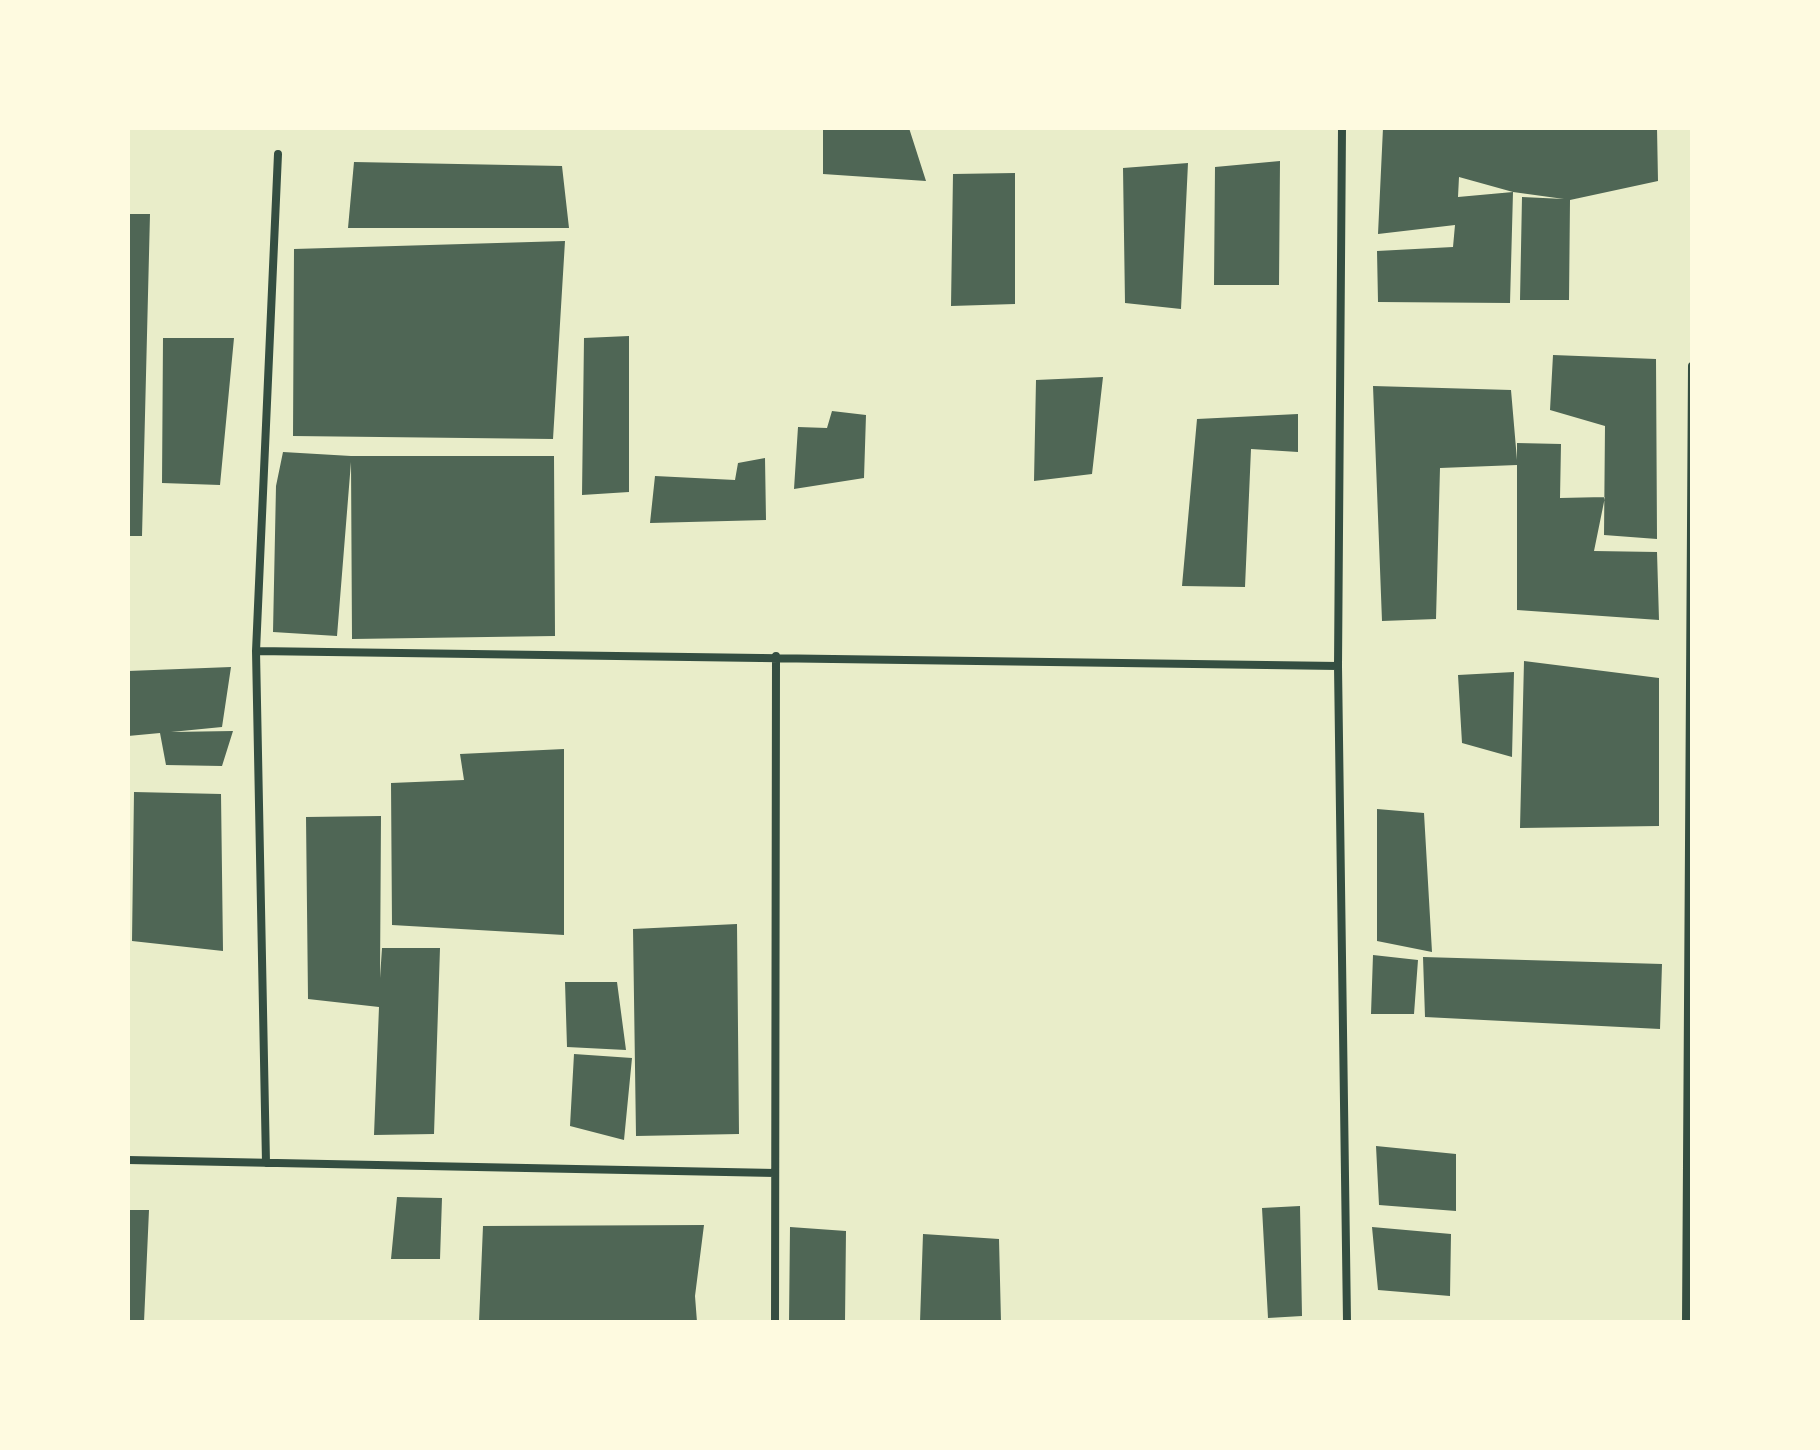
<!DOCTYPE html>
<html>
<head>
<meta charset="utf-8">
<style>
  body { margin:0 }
  #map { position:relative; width:1820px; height:1450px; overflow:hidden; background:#e9edc9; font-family:"Noto Serif",serif }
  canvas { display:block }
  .frame { position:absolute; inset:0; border:130px solid #fefae0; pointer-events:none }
</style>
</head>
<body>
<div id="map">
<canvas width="1820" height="1450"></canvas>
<div class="frame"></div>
</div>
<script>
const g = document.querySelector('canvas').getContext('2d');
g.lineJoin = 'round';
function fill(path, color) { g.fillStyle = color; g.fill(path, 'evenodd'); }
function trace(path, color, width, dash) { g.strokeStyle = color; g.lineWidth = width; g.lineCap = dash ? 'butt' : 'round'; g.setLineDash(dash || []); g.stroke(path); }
const building = new Path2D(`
  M823,128H909L926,181L823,174Z
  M1383,128H1657L1658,181L1570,200L1569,300H1520L1522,197L1564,199L1513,192L1510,303L1378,302L1377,251L1453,247L1455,225L1378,234ZM1459,177L1513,192L1458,197Z
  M1280,161L1279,285H1214L1215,167Z
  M354,162L562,166L569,228H348Z
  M1188,163L1181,309L1125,303L1123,168Z
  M1015,173V304L951,306L953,174Z
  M128,214H150L142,536H128Z
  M565,241L553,439L293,436L294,249Z
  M629,336V492L582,495L584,338Z
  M163,338H234L220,485L162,483Z
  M1553,355L1656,359L1657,539L1604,535L1605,426L1550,410Z
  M1103,377L1092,474L1034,481L1036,380Z
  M1373,386L1511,390L1517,460V443L1561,444L1560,498L1605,497L1594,551L1657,552L1659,620L1517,610V465L1440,468L1436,619L1382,621Z
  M832,411L866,415L864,478L794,489L798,427L827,428Z
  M1298,414V452L1251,449L1245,587L1182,586L1197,419Z
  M283,452L351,456H554L555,636L352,639L351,462L337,636L273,632L276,486Z
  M765,458L766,520L650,523L655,476L735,480L738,463Z
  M1524,661L1659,678V826L1520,828Z
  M231,667L222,727L171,732L233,731L222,766L166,765L160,733L128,736V671Z
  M1514,672L1512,757L1462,743L1458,675Z
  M564,749V935L392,925L391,783L464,780L460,754Z
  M134,792L221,794L223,951L132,941Z
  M1377,809L1424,813L1432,952L1377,941Z
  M381,816L380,978L382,948H440L434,1134L374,1135L379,1007L308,999L306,817Z
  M737,924L739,1134L636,1136L633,929Z
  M1373,955L1418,960L1414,1014H1371Z
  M1423,957L1662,964L1660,1029L1425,1017Z
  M565,982H617L626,1050L567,1047Z
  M574,1054L632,1058L624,1140L570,1126Z
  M1376,1146L1456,1154V1211L1379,1205Z
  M397,1197L442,1198L440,1259H391Z
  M1300,1206L1302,1316L1268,1318L1262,1208Z
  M128,1210H149L144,1322H128Z
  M704,1225L695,1296L697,1322H479L483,1226Z
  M790,1227L846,1231L845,1322H789Z
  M1372,1227L1451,1234L1450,1296L1378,1290Z
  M923,1234L999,1239L1001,1322H920Z`);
const minor = new Path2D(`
  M1342,128L1338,666L1347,1322
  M256,651L1338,666
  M128,1160L775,1173
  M266,1163L256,651L278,154
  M775,1322L776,656
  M1686,1322L1692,366`);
fill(building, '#4f6655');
trace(minor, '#344e41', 8);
</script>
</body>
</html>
